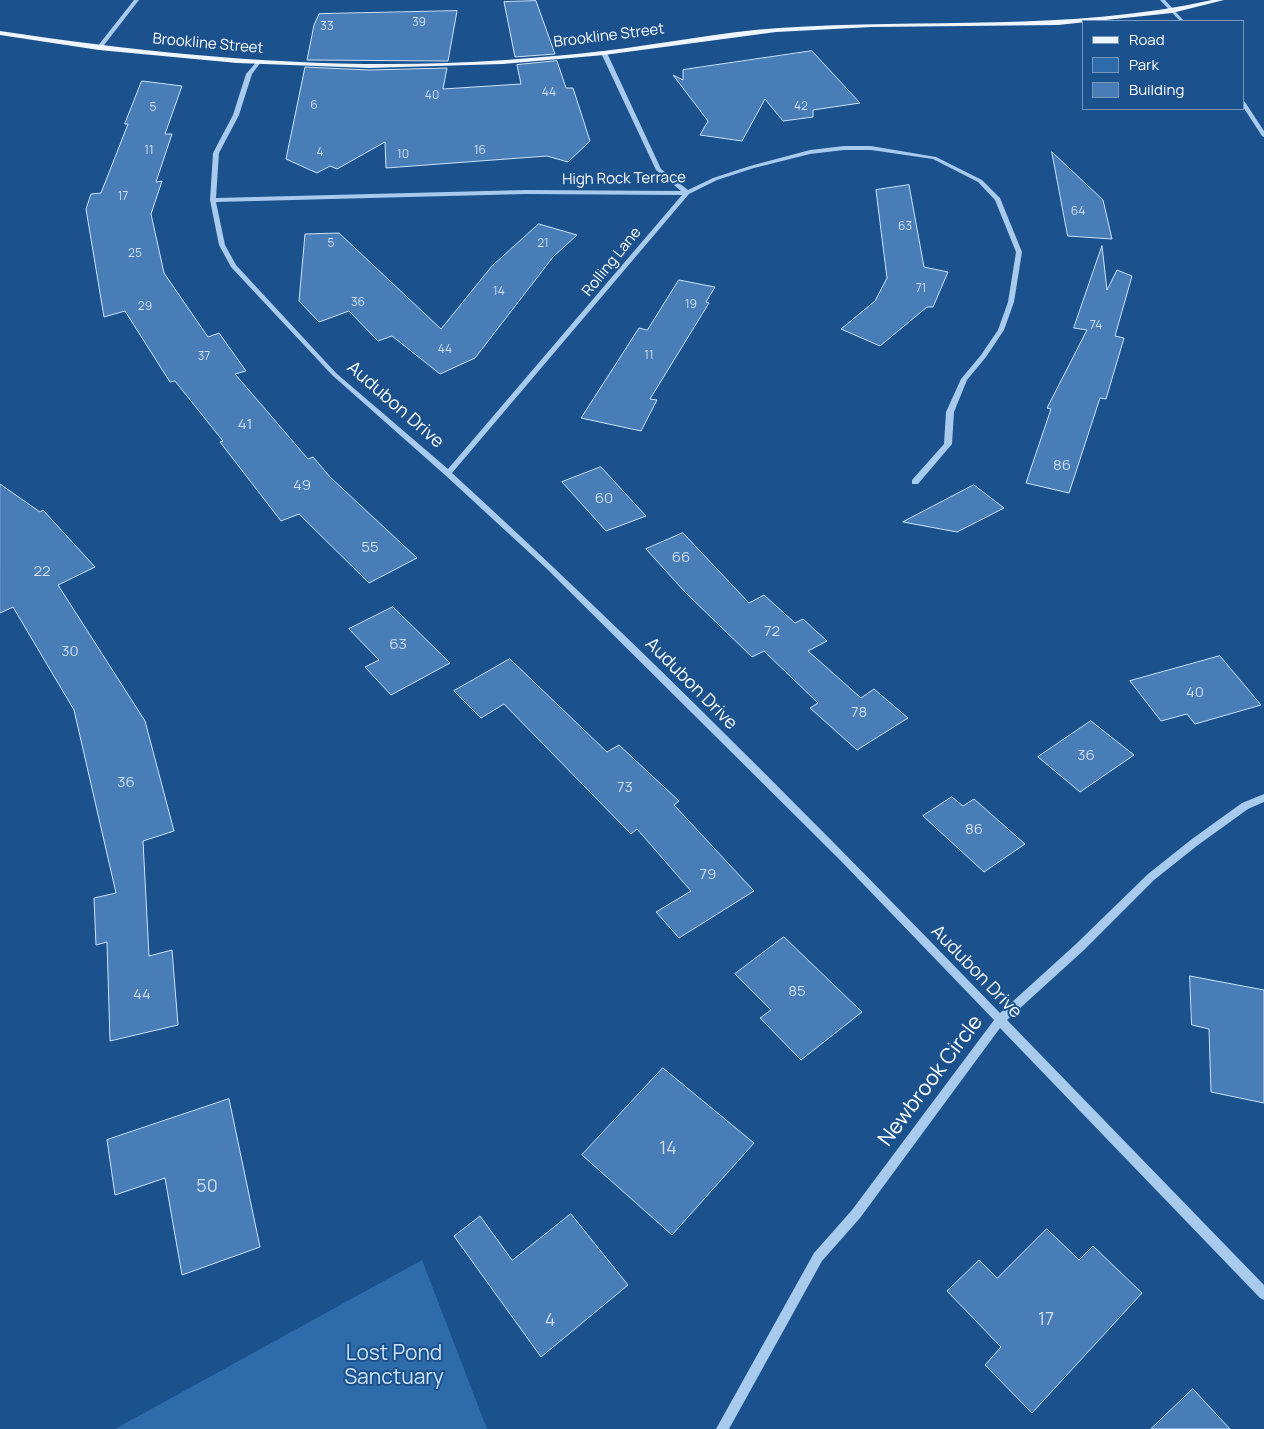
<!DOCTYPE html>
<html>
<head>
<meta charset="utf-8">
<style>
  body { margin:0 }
  #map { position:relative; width:1264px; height:1429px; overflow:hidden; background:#1b518d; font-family:Manrope,sans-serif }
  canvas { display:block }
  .legend { position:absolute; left:1082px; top:20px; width:162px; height:90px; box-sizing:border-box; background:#1b518d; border:1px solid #7697bb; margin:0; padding:6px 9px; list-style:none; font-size:15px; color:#fff }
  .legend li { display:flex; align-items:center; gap:10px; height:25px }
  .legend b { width:25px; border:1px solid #7697bb }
</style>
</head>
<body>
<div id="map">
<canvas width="1264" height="1429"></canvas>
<ul class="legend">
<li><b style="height:6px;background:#eef5ff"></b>Road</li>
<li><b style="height:14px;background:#2e6bab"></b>Park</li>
<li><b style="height:14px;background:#487db7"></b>Building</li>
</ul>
</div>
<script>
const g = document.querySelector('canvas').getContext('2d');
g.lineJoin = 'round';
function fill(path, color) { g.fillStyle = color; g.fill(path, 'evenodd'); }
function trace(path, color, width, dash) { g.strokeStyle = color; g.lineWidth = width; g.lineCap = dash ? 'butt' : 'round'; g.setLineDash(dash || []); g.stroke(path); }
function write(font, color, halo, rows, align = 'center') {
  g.font = font + ' Manrope,sans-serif'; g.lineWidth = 4; g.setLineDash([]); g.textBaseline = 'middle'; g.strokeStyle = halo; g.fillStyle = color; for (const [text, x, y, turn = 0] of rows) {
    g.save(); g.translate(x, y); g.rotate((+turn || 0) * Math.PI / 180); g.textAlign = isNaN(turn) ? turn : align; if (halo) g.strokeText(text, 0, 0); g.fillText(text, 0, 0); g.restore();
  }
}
const green = new Path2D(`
  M422,1260L487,1429H115Z`);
const building = new Path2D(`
  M536,1L555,54L515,57L504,2Z
  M457,11L448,61L307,60L314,25L319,14Z
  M812,51L860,103L813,110V117L783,121L765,99L742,141L700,135L708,121L673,75L683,80V70Z
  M557,61L566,88H573L590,141L568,162L547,156L386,168L385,142L337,169L330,166L317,173L286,159L305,67L369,70L447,68L443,89L521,84L517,65Z
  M142,81L182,86L165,134H172L156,182L162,181L151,214L164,273L208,337L219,333L246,371L235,374L308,459L313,457L330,477L417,558L369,583L299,514L281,521L220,442L223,441L175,381L170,382L125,311L104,317L86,209L91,194L101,193L128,124H125Z
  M1052,152L1103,200L1112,239L1068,236Z
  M909,185L924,267L948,272L933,307H927L880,346L841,329L875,301L887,278L876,190Z
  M539,224L577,235L553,257L475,358L440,374L392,336L378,341L349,311L319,322L299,301L305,234L339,233L441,329L492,266Z
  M1102,246L1107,290L1117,270L1132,276L1115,336L1124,338L1106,399L1100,398L1069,493L1026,483L1051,409L1047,408L1087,330L1074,328Z
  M679,280L715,287L706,302L709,303L650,399L657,400L641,431L581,418L639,328L647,330Z
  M601,467L646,516L606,531L562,482Z
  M0,484L40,512L43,510L95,567L58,585L145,721L174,831L143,841L149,956L172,950L178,1025L110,1041L107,942L96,945L94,898L116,893L74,710L13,607L0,613Z
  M974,485L1004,508L957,532L903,522Z
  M683,533L749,603L764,595L795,623L803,619L827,641L808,651L861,698L874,689L908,718L857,750L810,708L818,703L764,651L752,657L685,592L646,549Z
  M393,607L450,663L391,695L365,667L379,660L349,629Z
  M1220,656L1261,705L1195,724L1187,714L1161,721L1130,681Z
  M510,659L607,752L619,745L679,801L674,805L754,891L679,938L656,912L691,891L637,829L631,834L504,704L481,718L454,691Z
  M1091,721L1134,755L1080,792L1038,757Z
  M952,797L963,806L974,799L1025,844L984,872L923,816Z
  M784,937L862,1012L801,1060L760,1018L771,1010L735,974Z
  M1190,976L1264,990V1103L1211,1092L1209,1029L1192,1025Z
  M663,1068L754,1143L672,1235L582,1155Z
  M229,1099L260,1247L182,1275L165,1178L115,1195L107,1140Z
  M571,1214L628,1285L541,1357L454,1236L480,1216L512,1260Z
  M1047,1229L1079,1260L1093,1246L1142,1293L1032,1413L985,1365L1001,1347L947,1291L979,1260L997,1278Z
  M1193,1389L1230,1429H1151Z`);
const minor = new Path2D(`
  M134,0H139L101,49H97V47Z
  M1160,0H1165L1184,21H1180Z
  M604,51L607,53L661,169L688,190L713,178L750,166L810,150L844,146H871L936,157L982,180L1000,198L1022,252L1014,302L1004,330L986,357L967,380L954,412L952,444L918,484H912V480L944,444L946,412L961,379L981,355L998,330L1008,302L1016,252L995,200L978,182L933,159L871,150H844L810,154L754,168L717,180L689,194L452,473C641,646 822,829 1000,1013L1076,944L1148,874L1192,839L1242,803L1264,794V802L1248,809L1198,845L1154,880L1084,950L1007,1020L1264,1285V1300L1260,1298L1000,1028L860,1218L822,1261L729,1429H716L814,1253L852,1210L994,1020L840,860L545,567L445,475L332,375L231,267L219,245L210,200L213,153L233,115L246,74L258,60L261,62L252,74L239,115L219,153L216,198L525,190L681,191L656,170L601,53ZM525,194L682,195L448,469L336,373L236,265L225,245L216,202Z
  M1243,101L1245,102L1264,131V137L1262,136L1243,107Z`);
const major = new Path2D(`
  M1212,0H1224L1172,13L1058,25L872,27L776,32L604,55L503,64L369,68L237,63L99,50L0,35V31C167,56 337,72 506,60C538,57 571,55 603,51C662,44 720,32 779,28C923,18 1070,32 1212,0Z`);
const farNumbernames = [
  ["39",419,23],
  ["33",327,27],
  ["44",549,93],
  ["40",432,96],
  ["6",314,106],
  ["42",801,107],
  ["5",153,108],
  ["11",149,151],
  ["16",480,151],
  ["4",320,153],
  ["10",403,155],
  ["17",123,197],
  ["64",1078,212],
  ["63",905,227],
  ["5",331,244],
  ["21",543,244],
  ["25",135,254],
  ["71",921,289],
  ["14",499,292],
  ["36",358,303],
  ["19",691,305],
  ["29",145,307],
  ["74",1096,326],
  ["44",445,350],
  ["11",649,356],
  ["37",204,357]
];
const farStreetnames = [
  ["Brookline Street",609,36,-7],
  ["Brookline Street",208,44,5],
  ["High Rock Terrace",624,179,-1],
  ["Rolling Lane",612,262,-51]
];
const numberNames = [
  ["41",245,425],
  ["86",1062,466],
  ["49",302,486],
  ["60",604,499],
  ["55",370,548],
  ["66",681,558],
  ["22",42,572],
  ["72",772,632],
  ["63",398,645],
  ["30",70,652],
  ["40",1195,693],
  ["78",859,713],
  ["36",1086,756],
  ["36",126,783],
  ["73",625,788],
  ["86",974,830],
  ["79",708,875],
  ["85",797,992],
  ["44",142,995]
];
const streetNames = [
  ["Audubon Drive",395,405,41],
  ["Audubon Drive",691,684,45],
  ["Audubon Drive",976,972,46]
];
const nearNumbernames = [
  ["14",668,1149],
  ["50",207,1187],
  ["17",1046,1320],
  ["4",550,1321]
];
const nearStreetnames = [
  ["Newbrook Circle",931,1081,-53]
];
const nearParknames = [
  ["Lost Pond",394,1354],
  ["Sanctuary",394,1378]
];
fill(green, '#2e6bab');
fill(building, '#487db7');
trace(building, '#cee3fa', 1);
fill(minor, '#a8caed');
fill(major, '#eef5ff');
write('12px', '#d1deed', null, farNumbernames);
write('15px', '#fff', '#1b518d', farStreetnames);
write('15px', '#d1deed', null, numberNames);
write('18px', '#fff', '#1b518d', streetNames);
write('18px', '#d1deed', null, nearNumbernames);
write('21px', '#fff', '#1b518d', nearStreetnames);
write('21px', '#cee3fa', '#1b518d', nearParknames);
</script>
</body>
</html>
